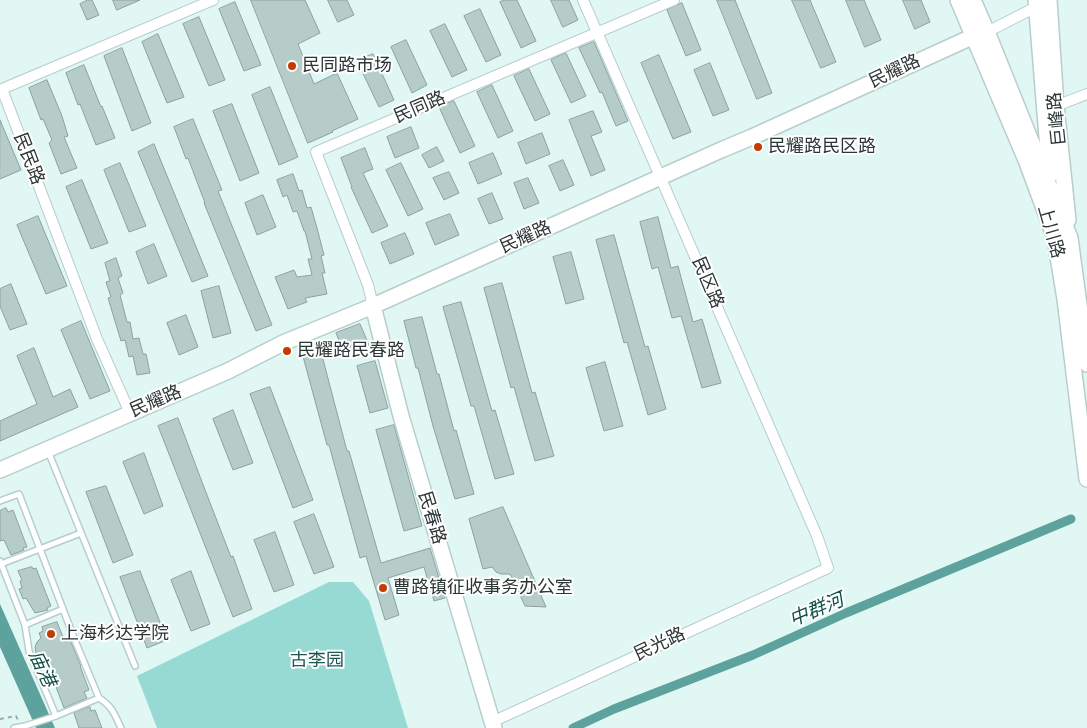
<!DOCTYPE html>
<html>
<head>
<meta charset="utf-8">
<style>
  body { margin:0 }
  canvas { display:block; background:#e0f7f4 }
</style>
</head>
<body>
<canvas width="1087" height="728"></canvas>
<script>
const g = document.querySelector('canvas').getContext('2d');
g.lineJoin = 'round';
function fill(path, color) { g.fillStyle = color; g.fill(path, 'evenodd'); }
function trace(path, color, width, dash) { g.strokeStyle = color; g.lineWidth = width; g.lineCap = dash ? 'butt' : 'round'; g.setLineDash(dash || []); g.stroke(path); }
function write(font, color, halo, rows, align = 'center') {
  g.font = font + ' Poppins,"Noto Sans SC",sans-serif'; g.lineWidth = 4; g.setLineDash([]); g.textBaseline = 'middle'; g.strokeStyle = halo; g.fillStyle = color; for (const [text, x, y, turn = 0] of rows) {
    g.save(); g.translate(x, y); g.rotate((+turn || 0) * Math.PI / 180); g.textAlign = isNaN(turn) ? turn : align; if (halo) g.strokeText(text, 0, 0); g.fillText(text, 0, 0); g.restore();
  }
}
const green = new Path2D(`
  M329,582H353L369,601L408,728H157L137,676Z`);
const water = new Path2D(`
  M0,604L55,728H36L0,647Z`);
const canal = new Path2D(`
  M573,728L614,709L753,655L846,613L1071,519`);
const building = new Path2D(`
  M88,0H92L99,15L87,20L80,4Z
  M113,0H140L117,10Z
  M251,0H305L320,33L298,44L314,84L337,73L358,119L332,131L333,132L308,143Z
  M328,0H347L354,15L338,22Z
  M505,0H517L536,41L521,48L500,2Z
  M551,0H569L578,20L563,27Z
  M717,0H735L772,93L757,99Z
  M792,0H810L836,62L821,68Z
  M846,0H864L881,40L865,47Z
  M903,0H921L930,22L915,29Z
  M235,2L261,65L244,71L219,9Z
  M682,3L701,50L686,56L667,10Z
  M480,9L501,55L486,62L464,16Z
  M199,17L225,80L209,86L183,24Z
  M445,24L467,70L452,77L430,31Z
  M158,34L184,97L167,103L142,42Z
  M406,40L427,85L412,93L391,47Z
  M594,42L628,121L616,126L602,92L600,93L579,48Z
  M122,48L151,123L132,131L104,56Z
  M566,53L586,96L571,103L551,60Z
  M373,54L394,100L379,107L357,61Z
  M659,55L691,132L673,139L641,63Z
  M710,63L729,110L713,116L694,70Z
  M84,65L101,107L102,106L115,138L96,145L80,104L78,105L66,73Z
  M529,69L550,114L535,121L514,76Z
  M47,80L62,116L68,136L64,137L77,168L61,174L49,143L52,140L43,119L41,120L29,88Z
  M492,85L513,131L498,138L477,92Z
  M270,87L298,157L279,165L252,95Z
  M454,101L475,146L460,153L439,107Z
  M232,104L259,173L240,181L213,111Z
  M593,111L602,132L591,136L605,170L591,176L569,120Z
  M193,119L222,190L218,191L272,325L256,331L204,203H205L188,158L186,159L174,127Z
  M0,120L21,170L0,179Z
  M411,127L419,148L395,158L387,137Z
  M542,133L550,154L526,164L518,143Z
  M154,144L208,276L192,282L138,152Z
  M437,147L444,161L429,168L422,155Z
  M365,148L373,169L363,173L388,226L372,233L351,187H352L341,158Z
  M493,153L502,174L478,184L469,163Z
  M563,160L574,185L560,191L549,166Z
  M120,163L146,226L129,232L104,170Z
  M401,163L423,209L408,216L386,170Z
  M449,172L459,193L444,200L433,178Z
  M293,174L299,191L302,190L307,208L311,207L317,228L324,255L321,256L325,273H322L327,294L305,298L307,302L288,309L275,277L294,270L297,277L312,275L308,259H312L305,231H304L297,211L293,212L287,195L283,197L277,180Z
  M528,178L539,203L524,209L514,183Z
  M82,180L108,243L91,249L66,187Z
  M492,193L503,219L489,224L478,199Z
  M263,195L276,227L257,235L245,203Z
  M450,214L459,235L435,245L426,223Z
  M38,216L67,286L46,294L17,225Z
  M658,217L671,268L678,266L693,322L702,319L721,383L702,388L681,316L672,318L658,267L652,269L640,222Z
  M405,233L414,254L390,264L381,243Z
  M614,235L645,347L648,346L666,409L648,415L627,342L624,343L596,240Z
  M154,244L167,276L148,284L136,252Z
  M571,252L584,299L566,304L553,257Z
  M116,258L122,276L118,278L123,293L120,295L127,322H130L133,339L139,338L143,354H146L150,373L137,375L133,356L129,357L125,340L121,341L108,298L111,297L106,282L110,281L105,263Z
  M502,283L532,393L535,392L554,456L535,461L514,387L511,388L484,288Z
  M11,284L27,324L10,330L0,306V289Z
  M219,286L231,333L213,338L201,291Z
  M461,302L492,411L495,410L514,474L495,479L474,406H471L443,307Z
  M186,315L198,347L179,355L167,323Z
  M422,317L437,374H439L454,431L456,430L474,494L455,499L433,426L418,368H416L404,321Z
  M81,321L110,391L90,399L61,330Z
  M360,324L369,345L345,355L336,333Z
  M319,344L347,451H349L381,563L430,548L445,598L434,601L424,567L388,578L399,615L385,620L366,556L360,558L329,445H327L301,349Z
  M34,348L53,397L70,389L78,407L0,441V421L37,404L17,356Z
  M375,361L388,408L370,413L357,366Z
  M605,362L623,426L604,431L586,368Z
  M270,387L313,500L293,508L250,394Z
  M233,410L253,463L233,470L213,419Z
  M178,418L202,482L231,557L233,556L252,609L233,617L158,426Z
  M394,425L422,526L404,531L376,430Z
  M144,453L163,506L144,514L123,462Z
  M106,486L133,555L113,563L86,492Z
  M503,507L546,607L525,606L510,574H501L496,572L492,567L483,569L469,519Z
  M6,508L8,512L13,510L27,547L23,548L24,550L11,555L4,540L0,541V511Z
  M314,514L334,567L314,574L294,522Z
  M275,532L294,585L274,592L254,540Z
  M32,567L33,569L36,568L51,606L47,608L48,610L35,613L26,598L23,599L19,589L22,588L20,581L22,580L18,571Z
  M140,571L167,640L147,648L120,577Z
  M191,571L210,624L191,631L171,580Z
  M57,622L65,642L70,640L81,666H80L89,690L84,692L87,698L64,708L50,671L48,672L44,663L36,653L35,647L37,642L41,638L39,633L43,631L42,627Z
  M90,707L91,711L95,710L102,728H79L74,713Z`);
const path = new Path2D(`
  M0,719L16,716L19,722`);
const lane = new Path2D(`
  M48,451L135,666
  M0,501L19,494L74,638L99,698C112,706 115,715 121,728
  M0,561L25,625L29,651L56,716L99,698
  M1,564L81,533
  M25,625L63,609
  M14,728L25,726L56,716`);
const street = new Path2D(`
  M981,34L987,32L1040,5
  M1056,106L1087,94
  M373,306L368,285L316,152L674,0
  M130,413L97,339L2,89L213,0
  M492,722L828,568L817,536L583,0`);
const secondary = new Path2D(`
  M958,0L1026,160L1055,238L1065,299L1087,479
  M973,0L990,39L1070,238L1087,364
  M1036,0L1050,175
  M1049,0L1056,106L1068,220
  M373,306L401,416L494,728
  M0,470L228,371L283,343L373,306L721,150L752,137L974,36`);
const markers = [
  [292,66,5,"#c33c03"],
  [758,147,5,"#c33c03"],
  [287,351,5,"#c33c03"],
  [383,588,5,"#c33c03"],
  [51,634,5,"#c33c03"]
];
const poiNames = [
  ["民同路市场",302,66],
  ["民耀路民区路",768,147],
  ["民耀路民春路",297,351],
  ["曹路镇征收事务办公室",393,588],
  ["上海杉达学院",61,634]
];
const streetNames = [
  ["民耀路",895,72,-25],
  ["民同路",420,108,-23],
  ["巨峰路",1058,119,-96],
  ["民民路",28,159,69],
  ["上川路",1050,232,74],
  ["民耀路",526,238,-24],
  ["民区路",707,283,67],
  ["民耀路",156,402,-23],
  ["民春路",431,518,73],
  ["民光路",660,645,-25]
];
const parkNames = [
  ["古李园",317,661]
];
const waterNames = [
  ["中群河",817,611,-23],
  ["庙港",41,669,65]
];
fill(green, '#97dad3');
fill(water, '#5da29c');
trace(canal, '#5da29c', 9);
fill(building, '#b5ccc9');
trace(building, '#8ca2a0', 1);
trace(lane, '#b8cecc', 8);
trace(street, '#b8cecc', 12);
trace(secondary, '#b8cecc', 18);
trace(path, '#9badab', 2, [4, 4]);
trace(lane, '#fff', 5);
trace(street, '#fff', 10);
trace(secondary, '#fff', 15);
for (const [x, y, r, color] of markers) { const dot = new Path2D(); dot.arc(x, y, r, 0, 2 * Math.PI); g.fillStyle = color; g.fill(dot); trace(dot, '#fefefe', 2); }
write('18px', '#2c3634', '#fefefe', poiNames, 'left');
write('18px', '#2c3634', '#fefefe', streetNames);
write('18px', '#1d5853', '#fefefe', parkNames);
write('italic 19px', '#114f4a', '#fefefe', waterNames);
</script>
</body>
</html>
